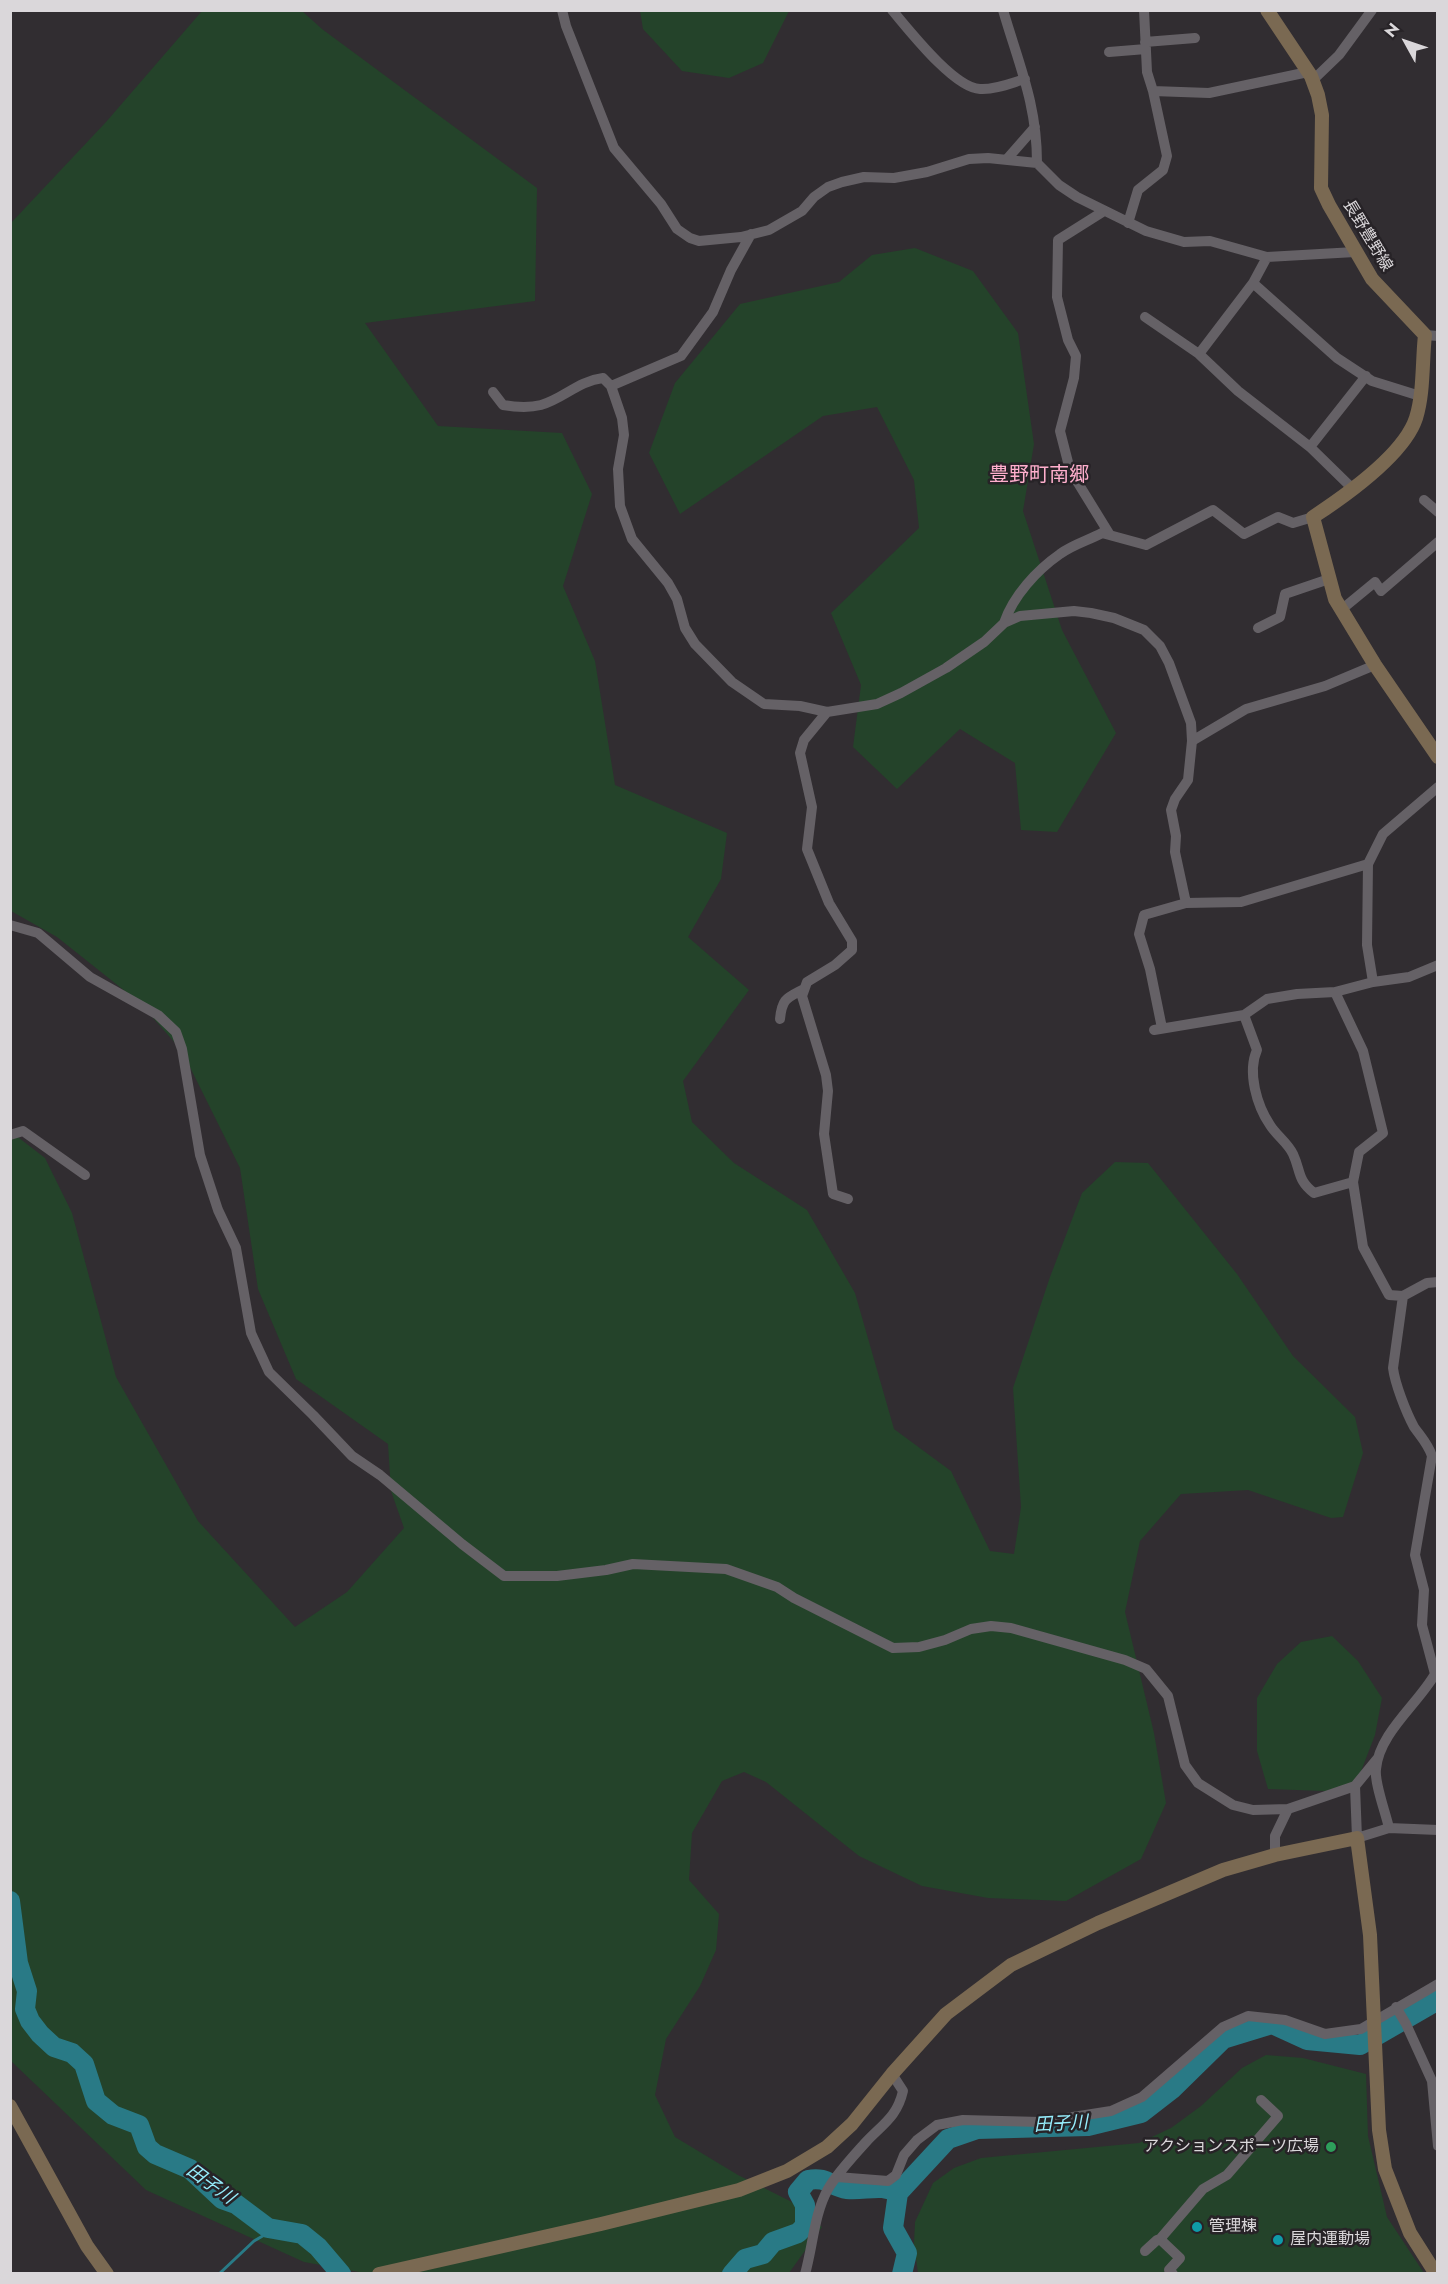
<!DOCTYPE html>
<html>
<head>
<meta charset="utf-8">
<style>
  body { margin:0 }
  #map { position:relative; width:1448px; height:2284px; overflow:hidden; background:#312d31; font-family:Jost,sans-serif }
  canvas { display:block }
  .frame { position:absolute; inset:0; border:12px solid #dad7da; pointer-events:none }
  .north { position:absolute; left:1376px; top:12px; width:60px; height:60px; -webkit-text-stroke:4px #272327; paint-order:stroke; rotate:310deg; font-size:16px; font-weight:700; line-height:24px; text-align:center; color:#dad7da }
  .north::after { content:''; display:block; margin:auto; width:21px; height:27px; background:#dad7da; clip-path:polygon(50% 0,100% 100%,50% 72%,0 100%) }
</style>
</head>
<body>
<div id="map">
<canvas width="1448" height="2284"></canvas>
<div class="frame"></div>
<div class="north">N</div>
</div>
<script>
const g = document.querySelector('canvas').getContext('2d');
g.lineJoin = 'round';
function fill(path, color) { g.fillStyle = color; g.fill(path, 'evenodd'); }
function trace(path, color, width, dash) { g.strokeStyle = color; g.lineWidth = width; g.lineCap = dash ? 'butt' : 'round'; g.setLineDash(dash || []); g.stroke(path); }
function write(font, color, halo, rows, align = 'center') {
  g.font = font + ' Jost,"Noto Sans JP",sans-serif'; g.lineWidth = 5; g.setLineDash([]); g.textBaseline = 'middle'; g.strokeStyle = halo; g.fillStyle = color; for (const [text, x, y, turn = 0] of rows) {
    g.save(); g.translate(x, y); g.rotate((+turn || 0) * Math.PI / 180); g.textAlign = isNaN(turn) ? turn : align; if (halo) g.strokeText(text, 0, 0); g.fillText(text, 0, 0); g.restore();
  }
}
const green = new Path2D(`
  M202,11H302L322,29L537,188L535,301L365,323L438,426L562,433L592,494L563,586L595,661L615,785L727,833L721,879L688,937L749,990L683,1081L692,1122L734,1163L807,1210L855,1293L894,1429L951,1471L990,1551L1014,1554L1021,1507L1013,1388L1050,1277L1082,1193L1115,1162L1148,1163L1237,1274L1293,1356L1355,1417L1363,1453L1343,1517L1331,1518L1248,1490L1181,1494L1140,1541L1125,1612L1154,1733L1166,1803L1141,1859L1066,1901L988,1898L922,1886L859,1856L766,1782L744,1772L722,1781L692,1833L689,1880L719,1914L716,1950L700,1986L666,2039L655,2095L675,2137L738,2175L790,2201L822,2227L789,2273L370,2274L304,2262L146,2190L11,2061L10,1131L45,1158L72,1213L116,1377L198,1521L295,1627L347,1592L404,1528L391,1491L388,1444L296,1379L258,1289L240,1168L182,1051L140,1003L57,937L11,911L10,224L106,122Z
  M640,11V10L789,11L763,63L729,78L682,71L643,29Z
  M915,248L973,271L1018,333L1034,444L1023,511L1062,630L1116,733L1057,832L1021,830L1015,763L960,729L897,789L853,747L861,685L831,613L919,528L914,480L877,407L823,416L680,514L649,453L675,383L740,304L839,282L872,255Z
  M1332,1636L1358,1661L1382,1698L1375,1735L1353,1792L1268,1789L1257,1751V1698L1277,1664L1301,1642Z
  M1266,2055L1303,2058L1366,2074L1368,2136L1387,2217L1424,2273H918L914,2244L915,2222L933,2183L954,2168L981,2158L1139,2143L1171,2128L1201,2106L1242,2068Z`);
const stream = new Path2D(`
  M219,2274L254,2241L273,2230`);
const river = new Path2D(`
  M10,1901L18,1963L27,1991L25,2009L30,2021L40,2034L54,2047L72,2053L84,2064L96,2101L113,2115L139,2125L147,2147L155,2154L190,2169L222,2199L236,2204L268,2228L302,2234L318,2247L341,2274
  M898,2193L948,2139L977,2129L1088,2126L1141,2113L1172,2089L1223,2039L1272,2024L1307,2040L1360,2045L1438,2000
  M898,2193L893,2228L907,2253L902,2274
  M732,2274L745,2259L763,2254L773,2242L798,2233L805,2226V2205L798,2192L808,2180C827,2176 831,2187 847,2189C865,2191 882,2183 898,2193`);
const street = new Path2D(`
  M562,10L566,26L614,148L661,204L677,229L690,238L699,241L741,237L769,230L802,211L814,197L828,187L842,182L864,177L894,178L927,172L969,159L988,158L1037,163L1059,185L1077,197L1146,231L1184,242L1210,241L1267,257L1355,252
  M892,10C909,30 954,88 980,89C995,90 1011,83 1025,79
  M1003,10C1019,65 1037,104 1037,163
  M1144,10L1147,72L1153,91
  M1145,42L1195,38
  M1109,52L1146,49
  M1313,80L1339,55L1372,10
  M1007,159L1035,127
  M1104,211L1058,240L1057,297L1068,340L1076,356L1074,378L1060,431L1070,470L1110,535
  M1128,223L1138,190L1163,170L1167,156L1153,91L1209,93L1308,72
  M751,234L731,270L713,312L681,356L611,386L622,418L624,435L618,469L620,506L632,539L668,583L677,599L685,628L695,644L732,682L764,704L800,706L827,712L877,704L901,693L946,668L984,642L1004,623L1020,616L1074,611L1091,613L1114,618L1144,630L1160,646L1169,663L1191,723L1192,741L1188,780L1175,799L1171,810L1176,836L1175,852L1186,903L1144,915L1139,934L1150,969L1162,1028
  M1253,283L1267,257
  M1145,317L1199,354L1253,283L1337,358L1372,381L1420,396
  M1425,335L1438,336
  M1199,354L1238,391L1310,447
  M493,392L503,405C515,407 529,408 541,405C563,399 578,381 603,378L611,386
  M1353,489L1310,447L1366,376
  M1424,500L1438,512
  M1341,610L1375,582L1381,591L1438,542
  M1004,623C1013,596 1037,570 1060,554C1072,545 1089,540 1102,533L1146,545L1213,510L1244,534L1278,517L1293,523L1313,517
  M1258,628L1280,617L1285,594L1329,579
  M827,712L804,740L800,753L812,807L807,849L829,903L852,941V950L835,965L807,982L802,996L826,1075L828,1091L824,1134L833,1194L848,1199
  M1192,741L1246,709L1325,686L1375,665
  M1368,864L1367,945L1373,982
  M1186,903L1241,902L1368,864L1383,834L1438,787
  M10,925L38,933L90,977L158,1015L176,1032L182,1049L200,1155L218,1210L236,1248L251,1333L269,1372L313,1415L352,1456L380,1475L462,1544L504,1576H557L606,1570L633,1564L726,1569L777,1587L794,1598L893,1648L919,1647L945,1640L971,1629L991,1626L1011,1628L1125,1660L1146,1669L1168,1696L1185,1765L1198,1783L1233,1805L1253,1810L1288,1809L1355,1786L1378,1758
  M1335,992L1363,1051L1383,1133L1359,1152L1353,1182L1363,1247L1389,1295L1403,1296
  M1244,1015L1257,1050C1247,1072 1257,1106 1270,1125C1276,1135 1288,1143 1293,1154C1301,1171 1297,1180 1314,1193L1353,1182
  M780,1019C782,998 787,998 804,989
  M1154,1030L1244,1015L1267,999L1297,994L1335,992L1373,982L1409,977L1438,965
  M10,1135L23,1131L85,1175
  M1355,1786L1357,1838L1389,1828L1438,1830
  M1389,1828C1386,1814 1374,1782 1376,1769C1379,1733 1418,1704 1435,1674L1422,1625L1424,1590L1415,1555L1432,1456C1428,1444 1421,1437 1414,1427C1406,1412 1395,1384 1393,1368L1403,1296L1427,1283L1438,1282
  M1275,1855V1836L1288,1809
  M1396,2007L1406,2024L1432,2081L1438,2146
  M837,2177L888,2181L896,2175L904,2155L917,2140L937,2125L963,2120L1041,2122L1111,2111L1142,2097L1223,2027L1248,2016L1285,2020L1325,2034L1361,2029L1438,1984
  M1145,2251L1157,2240L1160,2239
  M805,2274C813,2246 814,2214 828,2189C836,2175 855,2154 866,2142C883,2124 897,2117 903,2091L892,2074
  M1173,2274L1169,2270L1180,2258L1160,2239L1203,2189L1227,2175L1278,2116L1261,2100`);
const secondary = new Path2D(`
  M1267,10L1311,76L1318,95L1322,115L1321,188L1329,205L1372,279L1425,335C1422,361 1424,393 1416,418C1404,455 1345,496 1313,517L1335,599L1375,665L1438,757
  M10,2106L87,2246L107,2274
  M379,2274L601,2224L739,2190L787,2171L827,2147L852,2124L892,2074L946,2014L1011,1965L1098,1923L1223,1870L1275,1855L1357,1838L1370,1935L1379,2130L1385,2169L1410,2233L1436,2274`);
const markers = [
  [1331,2147,6,"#2e9e5b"],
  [1197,2227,6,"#0f9aa8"],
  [1278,2240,6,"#0f9aa8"]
];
const streetNames = [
  ["長野豊野線",1367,236,59]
];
const poiNames = [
  ["アクションスポーツ広場",1319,2147,"right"],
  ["管理棟",1209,2227],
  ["屋内運動場",1290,2240]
];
const waterNames = [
  ["田子川",1061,2125,-3],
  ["田子川",210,2185,36]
];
const quarterNames = [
  ["豊野町南郷",1039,476]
];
fill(green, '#24432a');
trace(stream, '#297a86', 3);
trace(river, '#297a86', 20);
trace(street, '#656166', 10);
trace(secondary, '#7a6952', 14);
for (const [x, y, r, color] of markers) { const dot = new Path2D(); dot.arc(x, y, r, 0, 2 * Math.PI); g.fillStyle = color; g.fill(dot); trace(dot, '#272327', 2); }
write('16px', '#dad7da', '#272327', streetNames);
write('16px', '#dad7da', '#272327', poiNames, 'left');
write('italic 18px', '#96eefd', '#272327', waterNames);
write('20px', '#ffafcd', '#272327', quarterNames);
</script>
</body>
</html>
